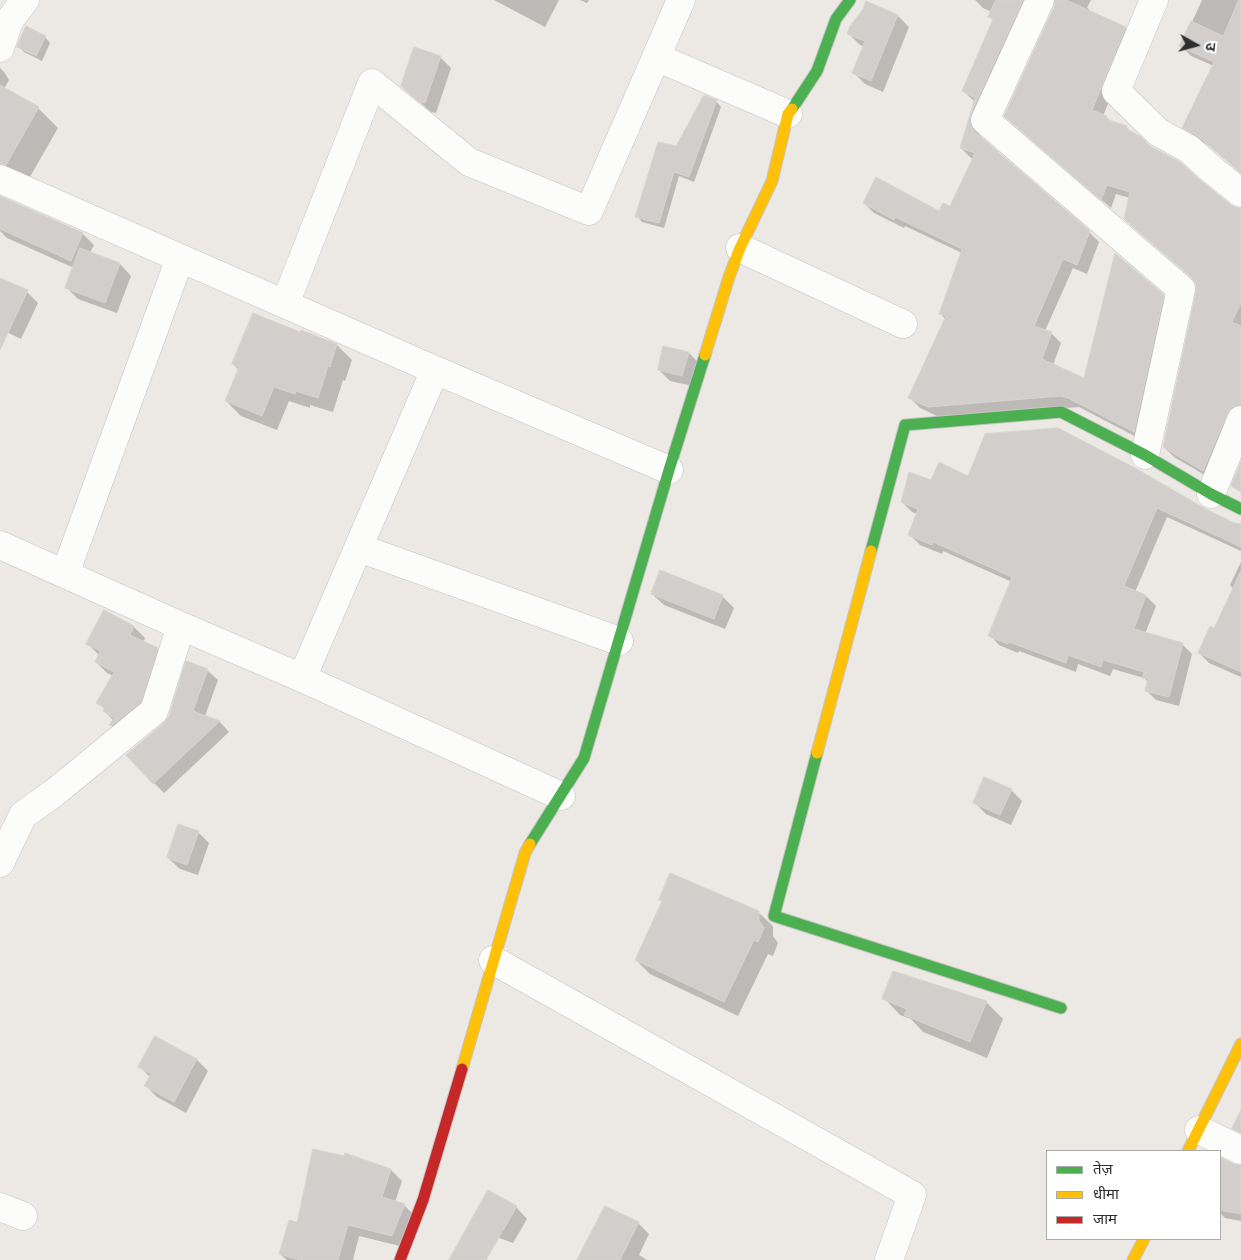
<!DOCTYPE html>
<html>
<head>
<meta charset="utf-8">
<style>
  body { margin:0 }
  #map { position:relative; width:1241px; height:1260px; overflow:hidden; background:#ece8e4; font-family:"DM Sans","Noto Sans Devanagari",sans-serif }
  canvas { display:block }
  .legend { position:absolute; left:1046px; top:1150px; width:175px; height:90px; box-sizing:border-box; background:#fff; border:1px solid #ababab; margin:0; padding:6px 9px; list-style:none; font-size:15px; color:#2e2e2e }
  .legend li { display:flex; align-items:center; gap:10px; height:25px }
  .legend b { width:25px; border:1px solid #ababab }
  .north { position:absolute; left:1171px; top:20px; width:50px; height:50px; -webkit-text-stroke:4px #fff; paint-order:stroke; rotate:97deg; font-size:14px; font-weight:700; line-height:20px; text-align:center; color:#2e2e2e }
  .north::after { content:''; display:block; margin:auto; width:18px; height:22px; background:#2e2e2e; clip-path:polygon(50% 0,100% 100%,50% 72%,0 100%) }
</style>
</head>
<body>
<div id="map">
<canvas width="1241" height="1260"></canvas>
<ul class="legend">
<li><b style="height:6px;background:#4caf50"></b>तेज़</li>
<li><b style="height:6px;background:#ffc107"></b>धीमा</li>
<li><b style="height:6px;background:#c62828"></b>जाम</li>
</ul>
<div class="north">उ</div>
</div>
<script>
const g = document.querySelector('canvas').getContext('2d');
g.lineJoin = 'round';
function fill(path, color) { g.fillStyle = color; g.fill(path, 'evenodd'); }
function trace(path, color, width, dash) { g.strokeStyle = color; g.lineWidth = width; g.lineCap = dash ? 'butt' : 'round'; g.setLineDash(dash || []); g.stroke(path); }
const shadow = new Path2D(`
  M494,0H559L545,27Z
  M580,0H589L587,3Z
  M975,0H1038L980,124L979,134L983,140L1089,232L1099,242L1087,274L1073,268L1045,331L1051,333L1061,343L1053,365L1085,380L1163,296L1173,306L1144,441L1079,407L939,417L920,408L910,398L946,320L940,313L962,253L905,226L904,228L874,213L864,203L940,212L951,208L973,159L971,158L961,148L975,102L963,91L994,21L990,17L992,12L983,8Z
  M1057,0H1091L1087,8L1089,9L1088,11L1125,28L1135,38L1103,116L1106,117L1112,122L1126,127L1133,134L1231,206L1241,209V418L1213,480L1174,457L1164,447L1198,292L1197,283L1130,198L1116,194L1111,208L1016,126L1055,7Z
  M1202,0H1241V173L1211,147L1194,137L1184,127L1214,66L1191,56L1181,46Z
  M866,3L898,16L909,27L883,92L865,84L854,73L865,47L860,45L849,34L864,10Z
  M45,37L50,43L42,61L24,52L18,46Z
  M440,57L451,68L436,113L431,112L414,97L402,86Z
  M0,68L4,72L9,80L4,89L38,108L58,128L27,182L0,167Z
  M716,101L721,107L694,182L679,176L664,228L642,222L637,216L676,148Z
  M0,197L83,234L94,245L90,253L120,264L131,276L117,313L78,299L67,288L74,268L7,238L0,231Z
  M0,279L27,292L38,303L21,339L0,329Z
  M302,331L337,345L352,360L345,381L343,380L333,412L310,405V408L289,401L277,430L241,416L226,401L239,370L233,364L301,333Z
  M664,347L689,353L700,364L693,386L670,381L659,370Z
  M969,478L1203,509L1234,524L1241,526V551L1167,517L1135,592L1146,596L1156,606L1145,634L1182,644L1192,654L1179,706L1156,700L1146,690L1148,682L1144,678L1113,669L1110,676L1078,664L1076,672L1019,651L1018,653L999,645L990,635L1012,582L943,551L942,554L920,545L910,535L918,514L912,512L902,502L932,481Z
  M1241,562V677L1209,663L1199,653L1215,630L1234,590L1230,585Z
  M652,594L722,596L734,608L725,629L664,605Z
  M104,612L134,627L145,638L143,643L157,649L168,660L123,737L111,725L114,721L104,711L105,710L98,702L113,676L107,673L96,662L99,655L88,644Z
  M207,670L218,680L205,716L220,722L229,732L164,793L154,783L165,724Z
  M1011,790L1022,801L1011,825L986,814L975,803Z
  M198,832L209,843L198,875L180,869L168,858Z
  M661,900L758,912L773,926V936L778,943L773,956L768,954L738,1016L650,974L636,960L663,902Z
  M884,998L986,1002L1003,1019L987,1058L923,1032L911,1019L900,1015Z
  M155,1038L197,1060L208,1071L186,1113L157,1097L146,1086L150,1077L140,1067Z
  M346,1155L391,1170L402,1181L395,1202L404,1205L415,1216L404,1247L359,1236L353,1260H287L280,1254L298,1224Z
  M1220,1159L1234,1165L1241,1167V1221L1225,1218L1220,1213Z
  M516,1207L527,1219L513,1243L483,1232Z
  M638,1223L649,1234L639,1255L647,1260H586Z`);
const building = new Path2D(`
  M996,0H1023L971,113L970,124L975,132L1090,231L1077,265L1063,259L1034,326L1052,332L1042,359L1084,378L1115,253L1164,295L1134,432L1068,398L1060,396L928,407L908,398L946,316L939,314L962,249L895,217L894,220L863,203L876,177L939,211L943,203L950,206L975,153L960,148L975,98L962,91L993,19L988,17Z
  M1055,0H1066L1126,27L1092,110L1107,116L1106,119L1127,126L1126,129L1140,136L1150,146L1180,162L1200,180L1231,205L1238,208H1241V303L1232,322L1241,326V405L1232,407L1227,414L1203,471L1163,447L1196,292V284L1191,277L1124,219L1130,192L1107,185L1101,200L1004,116L1054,7Z
  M1239,0H1241V173L1199,137L1182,128L1214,62L1179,46L1191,21L1223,36Z
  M866,1L898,15L871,81L852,73L865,41L847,34L850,26L863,9Z
  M26,26L46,36L36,56L17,47Z
  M414,47L441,56L425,103L418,101L401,86Z
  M0,85L39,107L6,165L0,164Z
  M704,95L717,100L689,177L674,172L659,223L635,217L658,142L676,146Z
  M0,196L83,233L71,261L0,229Z
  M80,248L120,263L105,303L65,288Z
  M0,278L28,290L0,350Z
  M253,313L300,332L301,330L337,344L330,367L328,366L318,398L296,391L295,394L274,387L262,416L225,401L239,367L232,364Z
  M663,346L689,352L682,376L658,370Z
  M1058,428L1137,469L1204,508L1234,523L1241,524V547L1157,508L1124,586L1146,595L1134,629L1183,643L1169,697L1145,691L1148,679L1142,678L1144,672L1103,660L1101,667L1068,655L1066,663L1009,642L1008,644L988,636L1012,577L933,542L932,545L908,535L918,509L901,502L909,472L931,480L939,462L968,476L985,434Z
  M1241,462V492L1231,486Z
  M660,570L723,595L714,619L651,594Z
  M1241,571V672L1198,653L1210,626L1214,628Z
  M104,610L134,626L130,635L158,648L141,702L111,726L109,725L114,718L103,711L105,708L96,703L114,672L95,662L100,651L86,644Z
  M186,661L208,669L193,711L220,721L153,784L126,755L164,723L169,716Z
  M984,777L1012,789L1000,815L973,803Z
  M178,824L199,831L187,865L167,858Z
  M670,873L759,911V920L764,928L758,942L754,940L724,1002L635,960L662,901L659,900Z
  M893,971L987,1001L970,1042L904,1015L907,1009L882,999Z
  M155,1036L197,1059L174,1102L144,1086L151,1074L138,1067Z
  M1241,1110V1133L1232,1129Z
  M313,1149L344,1156L345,1153L391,1169L382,1197L405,1204L392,1236L348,1225L338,1260H300L279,1254L289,1220L297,1222Z
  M1220,1157L1234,1164L1241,1165V1214L1220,1210Z
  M488,1190L517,1206L486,1260H449Z
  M605,1206L639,1222L620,1260H577Z`);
const street = new Path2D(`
  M1040,0L985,120L1181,289L1145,455
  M1154,0L1116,91L1158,132L1189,149L1210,168L1241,193
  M0,48L9,21L25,0
  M656,57L788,114
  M0,179L435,370L669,470
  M740,248L903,324
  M285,304L372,83L469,162L589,211L681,0
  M1211,494L1241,420
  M0,545L181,626L302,678L561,796
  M359,548L619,641
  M65,574L180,258
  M302,678L435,370
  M0,863L23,815L54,793L154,711L181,626
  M493,960L912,1195L889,1260
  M1199,1130L1241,1150
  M0,1207L23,1216`);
const fast = new Path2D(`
  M792,109L817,71L836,19L850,0
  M871,551L905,425L1061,412L1145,455L1211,494L1241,509
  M817,753L774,916L1061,1008
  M530,844L584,758L669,470L705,355`);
const slow = new Path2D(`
  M705,355L729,277L740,248L772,181L788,114L792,109
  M817,753L871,551
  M462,1069L525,853L530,844
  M1188,1151L1241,1044
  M1133,1260L1144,1239`);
const jam = new Path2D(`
  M400,1260L423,1200L462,1069`);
fill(shadow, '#0003');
fill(building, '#d1cecb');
trace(building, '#d7d4d0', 1);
trace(street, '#c5c4c5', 29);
trace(fast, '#c5c4c5', 13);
trace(slow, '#c5c4c5', 13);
trace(jam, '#c5c4c5', 13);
trace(street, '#fcfcfb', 28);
trace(fast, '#4caf50', 11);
trace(slow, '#ffc107', 11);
trace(jam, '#c62828', 11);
</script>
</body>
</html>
